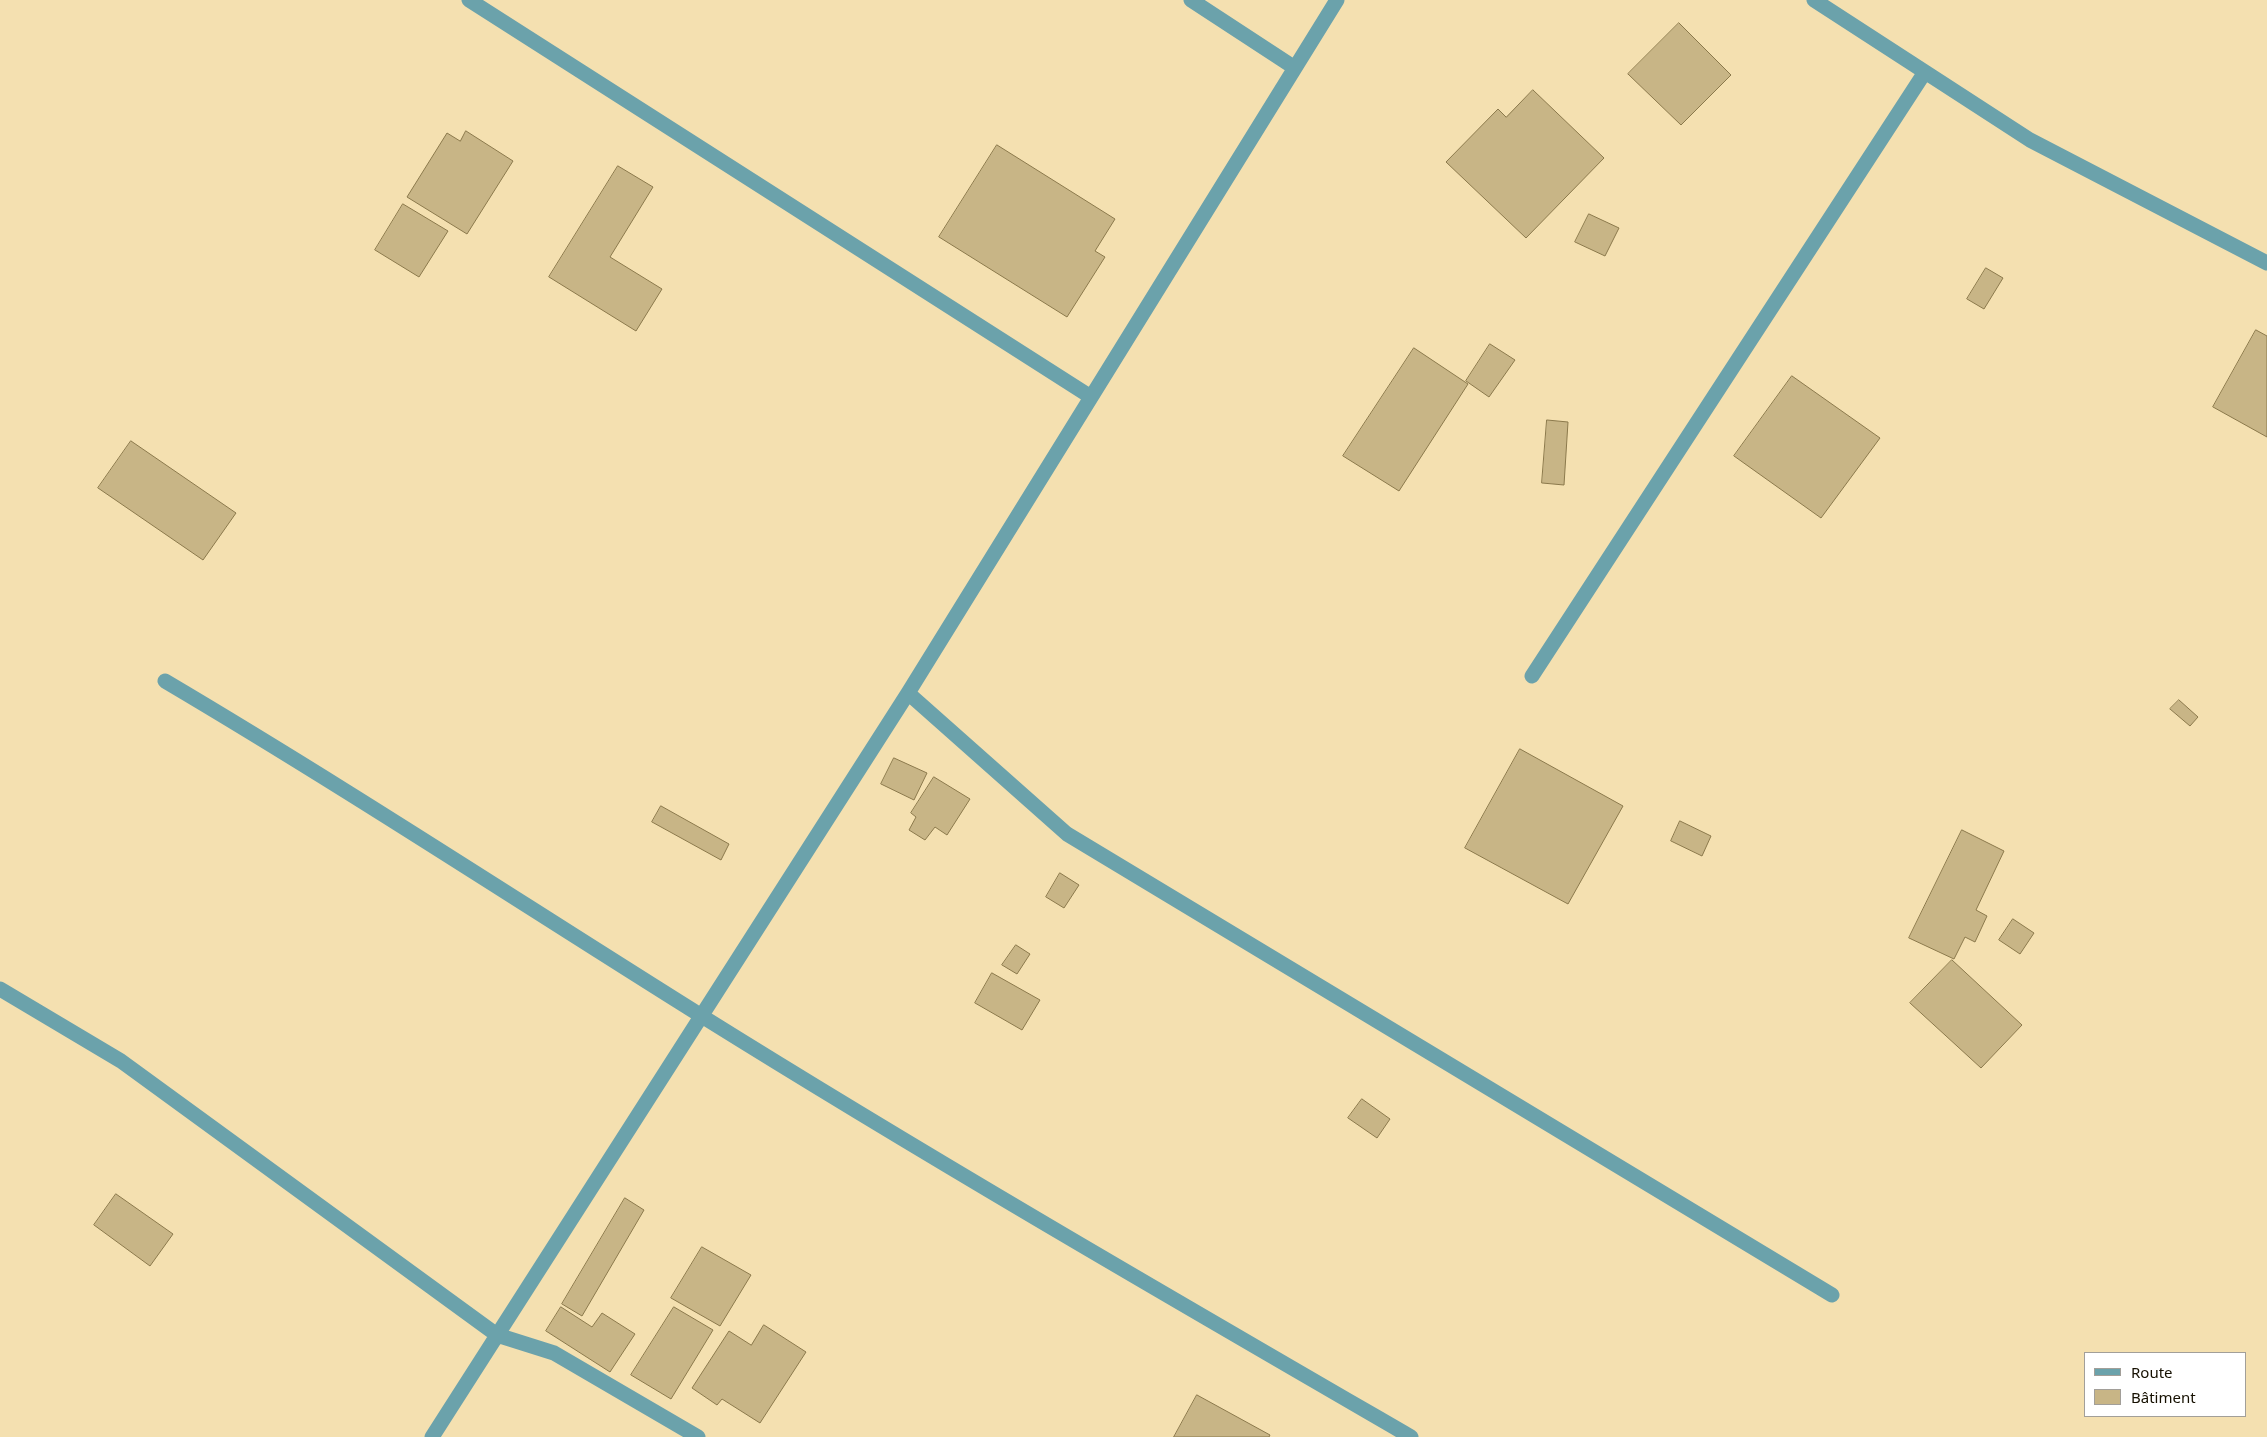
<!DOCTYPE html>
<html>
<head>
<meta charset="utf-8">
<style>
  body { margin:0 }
  #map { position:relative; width:2267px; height:1437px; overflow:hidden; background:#f4e0b0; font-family:"Noto Sans",sans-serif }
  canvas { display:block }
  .legend { position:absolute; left:2084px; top:1352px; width:162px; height:65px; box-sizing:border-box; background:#fff; border:1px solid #a29f99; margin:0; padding:6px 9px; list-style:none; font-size:15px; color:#161001 }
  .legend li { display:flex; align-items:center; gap:10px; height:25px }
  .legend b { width:25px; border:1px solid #a29f99 }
</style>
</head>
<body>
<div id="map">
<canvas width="2267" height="1437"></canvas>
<ul class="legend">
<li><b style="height:6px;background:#6ba2ab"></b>Route</li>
<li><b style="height:14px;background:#c8b586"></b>Bâtiment</li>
</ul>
</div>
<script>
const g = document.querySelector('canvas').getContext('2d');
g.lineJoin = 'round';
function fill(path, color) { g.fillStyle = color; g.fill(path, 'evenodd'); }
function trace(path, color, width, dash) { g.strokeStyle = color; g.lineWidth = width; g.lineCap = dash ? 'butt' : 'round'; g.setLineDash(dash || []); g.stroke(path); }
const building = new Path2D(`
  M1679,23L1731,75L1681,125L1628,74Z
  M1533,90L1604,158L1526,238L1446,162L1498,109L1506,117Z
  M466,131L513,161L467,234L407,197L447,133L460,141Z
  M997,145L1115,219L1095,251L1105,257L1067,317L939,237Z
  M618,166L653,187L610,257L662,289L636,331L549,277Z
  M403,204L448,231L419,277L375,250Z
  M1589,214L1619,228L1605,256L1575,242Z
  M1986,268L2003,278L1984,309L1967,299Z
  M2256,330L2267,336V437L2213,407Z
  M1490,344L1515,360L1489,397L1466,381Z
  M1414,348L1468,384L1399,491L1343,456Z
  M1792,376L1880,438L1821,518L1734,456Z
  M1547,420L1568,422L1564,485L1542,483Z
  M131,441L236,513L203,560L98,488Z
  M2179,700L2198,717L2190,726L2170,709Z
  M1520,749L1623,806L1568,904L1465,848Z
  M894,758L927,773L914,800L881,784Z
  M934,777L970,799L947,835L935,827L925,840L909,830L916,817L911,813Z
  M661,806L729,844L721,860L652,822Z
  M1680,821L1711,836L1702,856L1671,841Z
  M1962,830L2004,851L1976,910L1987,916L1975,942L1965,937L1954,959L1909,938Z
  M1060,873L1079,885L1064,908L1046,897Z
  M2013,919L2034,933L2020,954L1999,940Z
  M1016,945L1030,954L1017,974L1002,965Z
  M1952,960L2022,1025L1981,1068L1910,1003Z
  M992,973L1040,1000L1022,1030L975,1003Z
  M1362,1099L1390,1119L1377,1138L1348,1118Z
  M116,1194L173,1234L150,1266L94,1225Z
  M625,1198L644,1210L582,1316L562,1304Z
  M702,1247L751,1275L720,1326L671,1298Z
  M561,1307L592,1327L602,1313L635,1334L610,1372L546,1331Z
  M674,1307L713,1330L671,1399L631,1375Z
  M764,1325L806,1352L760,1423L722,1399L717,1405L692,1388L729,1331L751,1345Z
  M1197,1395L1270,1435L1269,1437H1174Z`);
const minor = new Path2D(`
  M469,0L1091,397
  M1191,0L1295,68
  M1814,0L2030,140L2267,263
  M1532,676L1925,72
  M165,681C346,788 521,903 700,1015C934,1161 1173,1299 1411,1437
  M908,693L1067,834L1832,1295
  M0,989L121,1061L497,1335L554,1353L698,1437
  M432,1437L908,693L1337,0`);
fill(building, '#c8b586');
trace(building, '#8b794c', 1);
trace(minor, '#6ba2ab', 15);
</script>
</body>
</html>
